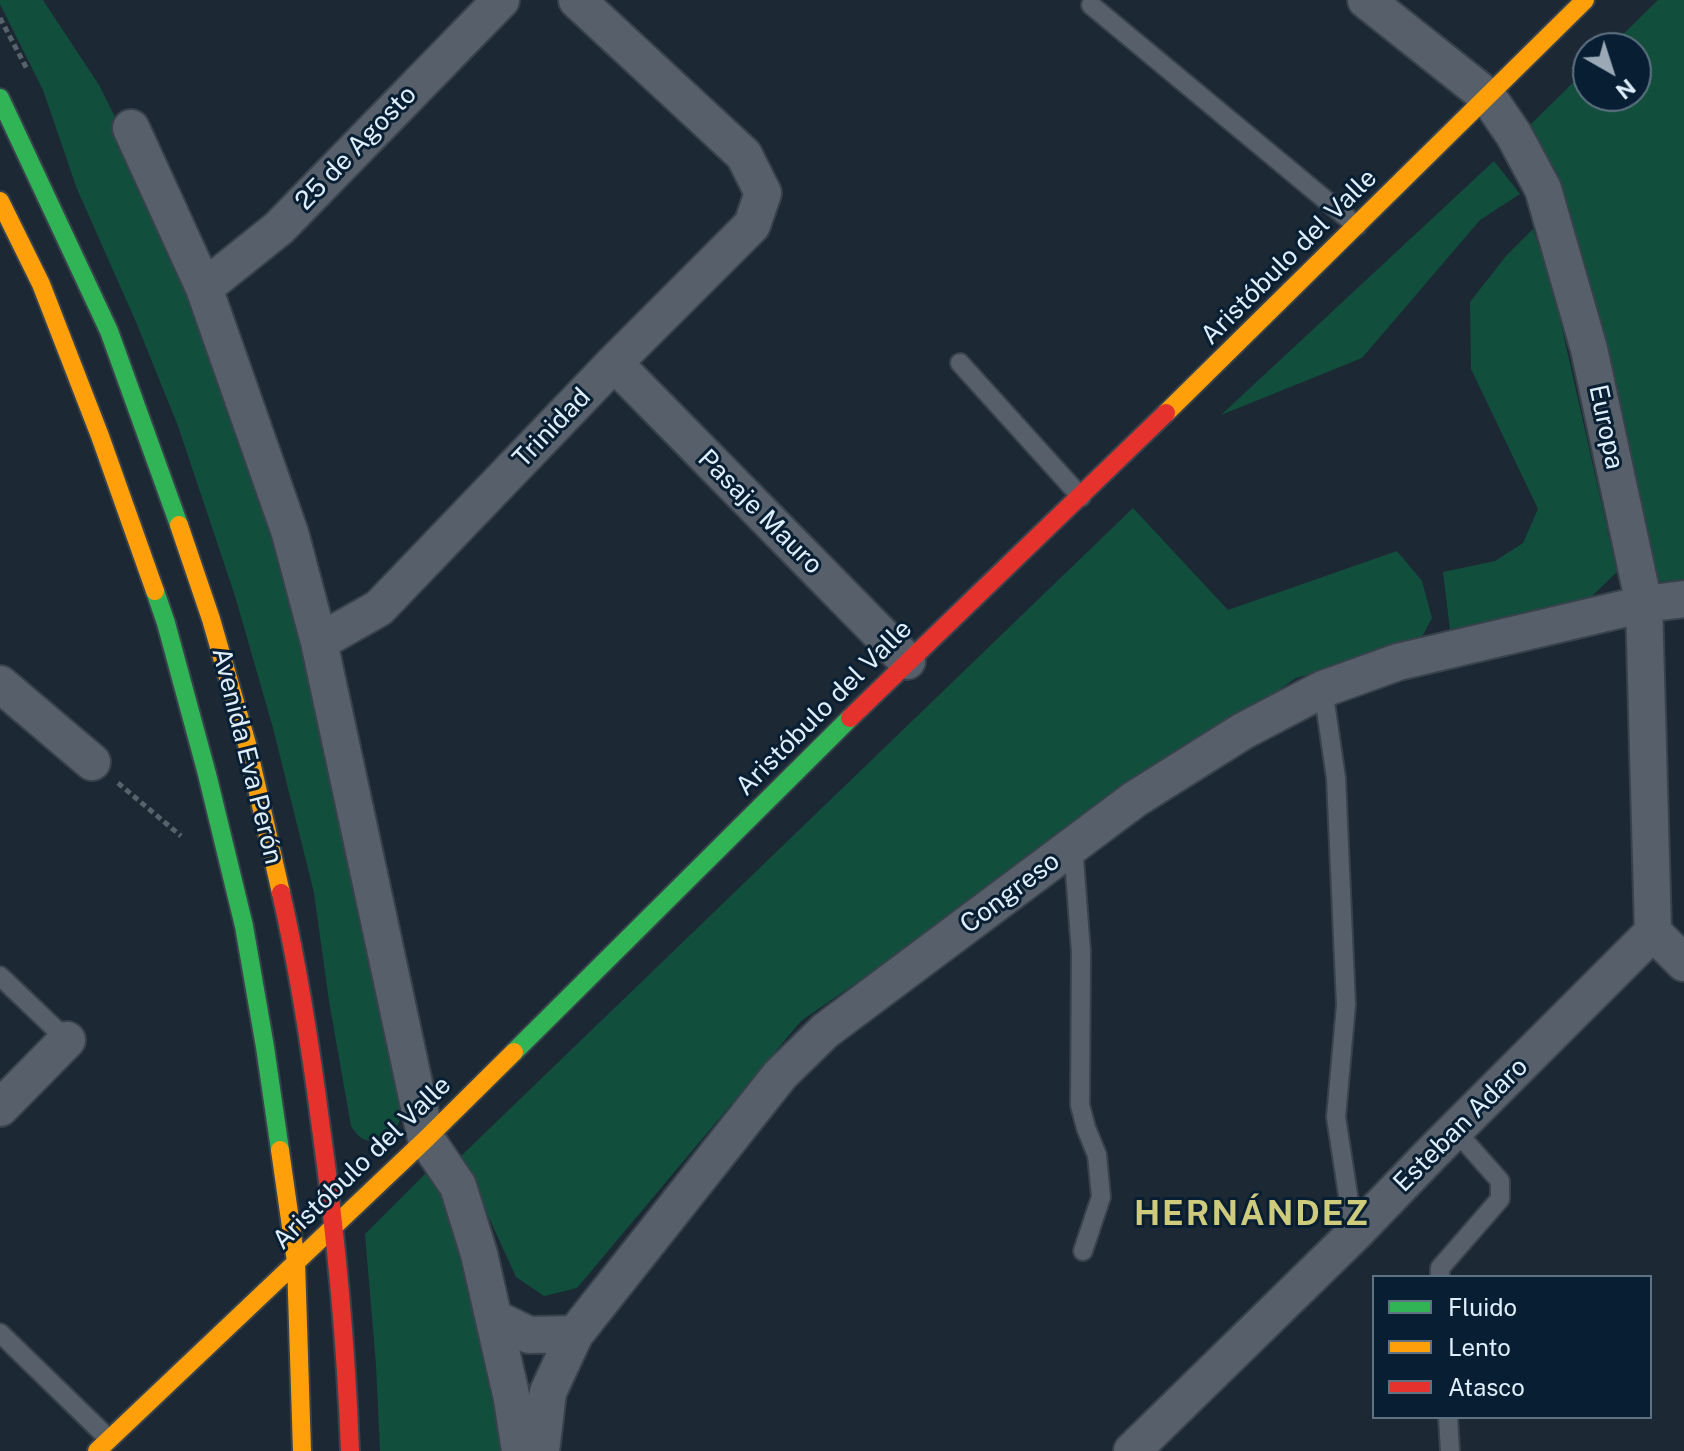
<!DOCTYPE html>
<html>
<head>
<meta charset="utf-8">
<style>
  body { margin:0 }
  #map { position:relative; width:1684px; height:1451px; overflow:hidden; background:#1c2834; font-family:"Public Sans",sans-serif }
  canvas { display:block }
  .legend { position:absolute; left:1372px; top:1275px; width:280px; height:144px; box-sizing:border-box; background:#081f33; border:2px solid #5e7283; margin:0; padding:10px 14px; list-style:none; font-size:24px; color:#dfeefc }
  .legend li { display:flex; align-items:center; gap:16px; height:40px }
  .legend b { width:40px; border:2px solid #5e7283 }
  .north { position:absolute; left:1572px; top:32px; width:80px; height:80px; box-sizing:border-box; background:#081f33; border:2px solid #5e7283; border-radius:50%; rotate:141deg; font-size:22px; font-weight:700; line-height:32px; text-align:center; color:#dfeefc }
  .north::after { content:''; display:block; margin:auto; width:28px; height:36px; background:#9ba9b6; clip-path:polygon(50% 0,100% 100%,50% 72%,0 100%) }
</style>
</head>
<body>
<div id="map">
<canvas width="1684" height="1451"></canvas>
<ul class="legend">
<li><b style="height:10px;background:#30b455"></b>Fluido</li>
<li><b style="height:10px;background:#ff9f0a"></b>Lento</li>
<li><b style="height:10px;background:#e5322d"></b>Atasco</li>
</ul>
<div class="north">N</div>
</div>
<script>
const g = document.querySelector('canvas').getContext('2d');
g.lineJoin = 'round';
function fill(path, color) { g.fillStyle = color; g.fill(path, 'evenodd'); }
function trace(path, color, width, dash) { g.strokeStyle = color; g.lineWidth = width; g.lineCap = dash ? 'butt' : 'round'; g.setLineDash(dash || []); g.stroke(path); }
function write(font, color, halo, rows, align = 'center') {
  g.font = font + ' "Public Sans",sans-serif'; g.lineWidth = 6; g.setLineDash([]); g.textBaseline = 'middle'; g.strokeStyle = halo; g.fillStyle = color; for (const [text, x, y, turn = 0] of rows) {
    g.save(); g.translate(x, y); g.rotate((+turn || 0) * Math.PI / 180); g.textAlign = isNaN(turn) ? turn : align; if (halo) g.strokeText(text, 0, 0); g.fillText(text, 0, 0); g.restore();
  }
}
const green = new Path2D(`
  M0,0H43L99,85L122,131L194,310L303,622L380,984L401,1116L395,1133C375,1142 364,1147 351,1126L329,1001L314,893L273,728L235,596L178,426L136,322L77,189L43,90L0,4Z
  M1658,0H1684V579L1659,582L1610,358L1558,181L1530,125L1588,68V96H1636V48H1609Z
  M1494,161L1520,194L1480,220L1362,358L1221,415Z
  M1533,229L1552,284L1617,572L1587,601L1450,630L1443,572L1495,561L1523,543L1538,509L1471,369L1470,302L1506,256Z
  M1133,508L1228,610L1397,551L1422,581L1432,618L1418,644L1296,678L801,1021L577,1288L544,1296L516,1277L461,1156Z
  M431,1168L444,1184L472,1282L503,1451H380L376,1365L365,1234Z`);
const path = new Path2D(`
  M0,18L27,69
  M118,783L181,836`);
const lane = new Path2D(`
  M1091,5L1357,226
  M960,363L1081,497
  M1323,689L1336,778L1346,1005L1336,1117L1354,1234
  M1073,845L1081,952L1080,1105L1086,1128L1097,1155L1101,1197L1083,1251
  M0,976L67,1040
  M1440,1277V1268L1500,1199V1181L1455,1130
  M0,1333L109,1439
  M1448,1417L1450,1451`);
const street = new Path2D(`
  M1366,0L1488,97L1514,135L1543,189L1589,349L1644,604L1653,932
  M131,128L204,288L290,533L319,642L426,1139L458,1186L479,1254L512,1399L520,1451
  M204,288L279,228L501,0
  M614,363L907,661
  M319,642L379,608L614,363L752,225L763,193L744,155L577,0
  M0,684L92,762
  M1653,932L1684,963
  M0,1108L67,1040
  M494,1318L529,1335L575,1334
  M541,1451L548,1392L575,1334L780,1075L825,1031L1135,799L1243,731L1323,689L1398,662L1644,604L1684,599
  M1132,1451L1354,1234L1434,1151L1653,932`);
const fast = new Path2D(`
  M0,98L109,331L179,525
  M155,591L166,623L207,774L244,926L265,1047L280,1150
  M514,1052L850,718`);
const slow = new Path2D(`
  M0,201L41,284L100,436L155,591
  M1166,413L1585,0
  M179,525L211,619L247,744L281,893
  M280,1150L296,1262L302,1451
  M97,1451L426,1139L514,1052`);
const jam = new Path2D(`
  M850,718L1166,413
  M281,893C299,971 311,1050 321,1128C336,1235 346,1343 350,1451`);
const streetNames = [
  ["25 de Agosto",356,148,-46],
  ["Aristóbulo del Valle",1289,257,-45],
  ["Europa",1606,427,78],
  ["Trinidad",552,428,-46],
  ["Pasaje Mauro",760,512,45],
  ["Aristóbulo del Valle",824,708,-45],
  ["Avenida Eva Perón",247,756,76],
  ["Congreso",1010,893,-37],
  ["Esteban Adaro",1461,1125,-45],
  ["Aristóbulo del Valle",362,1163,-44]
];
const districtNames = [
  ["HERNÁNDEZ",1252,1215]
];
fill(green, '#124e3c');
trace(lane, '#38424c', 22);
trace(street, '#38424c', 40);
trace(fast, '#38424c', 22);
trace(slow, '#38424c', 22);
trace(jam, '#38424c', 22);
trace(path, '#58626a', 5, [6, 4]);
trace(lane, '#57606a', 18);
trace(street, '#57606a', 36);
trace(fast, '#30b455', 18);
trace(slow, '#ff9f0a', 18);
trace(jam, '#e5322d', 18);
write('26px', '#dfeefc', '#081f33', streetNames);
g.letterSpacing = '2px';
write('bold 34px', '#cecb7c', '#081f33', districtNames);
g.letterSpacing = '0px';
</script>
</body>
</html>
